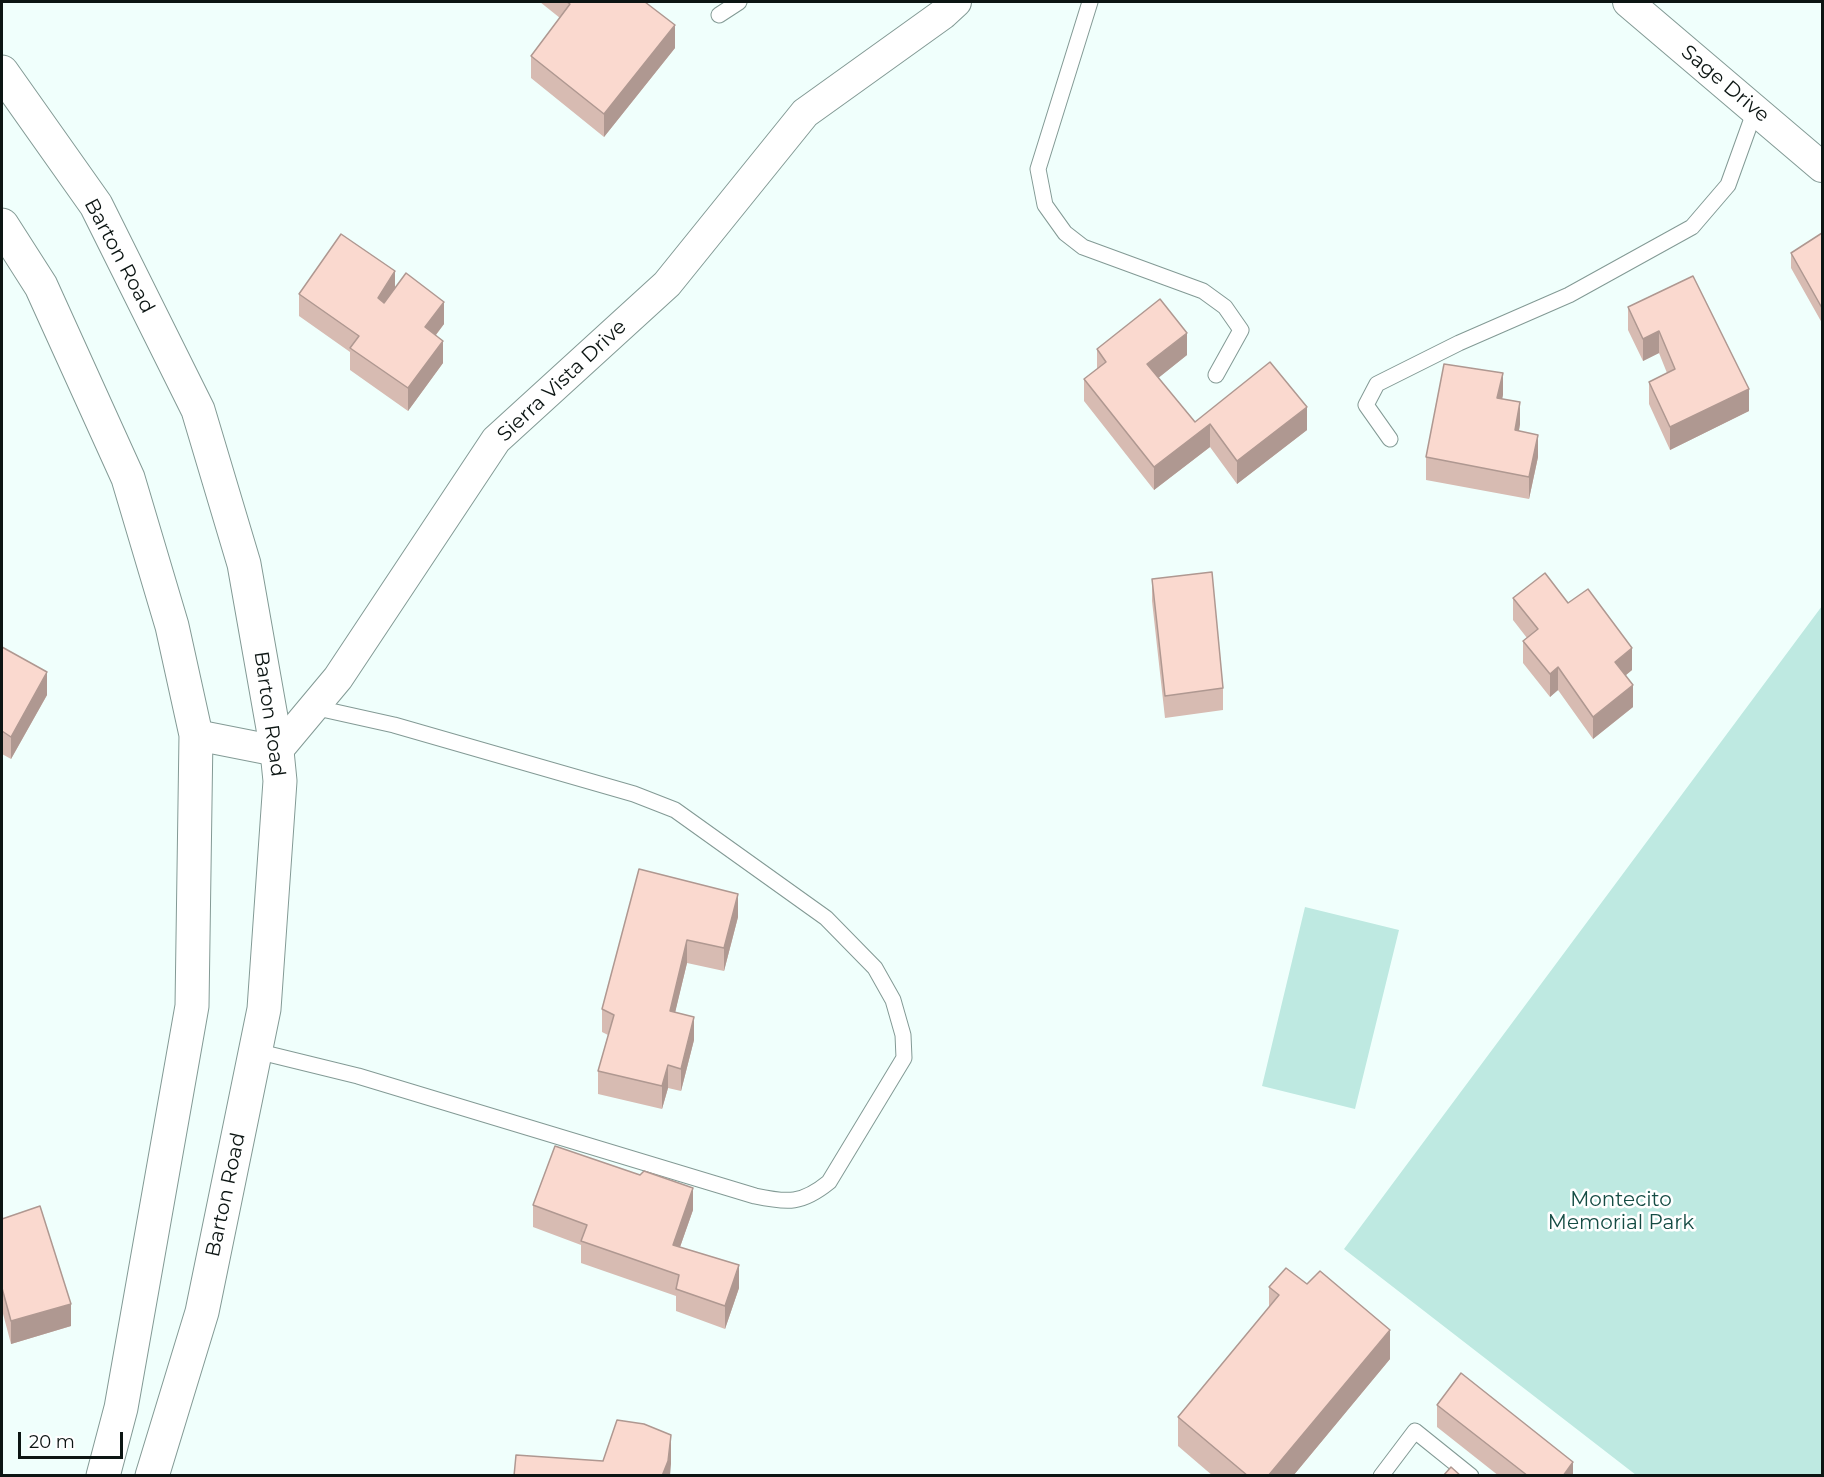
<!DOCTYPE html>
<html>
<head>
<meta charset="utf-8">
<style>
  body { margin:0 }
  #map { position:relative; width:1824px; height:1477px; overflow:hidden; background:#f0fffc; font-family:Montserrat,sans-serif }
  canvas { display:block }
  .frame { position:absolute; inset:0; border:3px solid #0c1513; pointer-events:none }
  .scale { position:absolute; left:18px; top:1432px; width:105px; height:27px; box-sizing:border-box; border:3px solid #0c1513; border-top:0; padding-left:8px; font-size:18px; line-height:21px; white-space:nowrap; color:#0c1513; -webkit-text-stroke:4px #fff; paint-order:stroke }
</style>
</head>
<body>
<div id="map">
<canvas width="1824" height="1477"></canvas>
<div class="frame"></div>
<div class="scale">20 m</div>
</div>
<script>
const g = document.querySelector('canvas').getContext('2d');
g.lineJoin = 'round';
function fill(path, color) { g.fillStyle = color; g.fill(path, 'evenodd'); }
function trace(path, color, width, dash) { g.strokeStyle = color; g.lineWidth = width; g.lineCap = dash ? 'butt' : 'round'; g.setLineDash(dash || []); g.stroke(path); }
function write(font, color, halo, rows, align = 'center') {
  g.font = font + ' Montserrat,sans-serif'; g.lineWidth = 5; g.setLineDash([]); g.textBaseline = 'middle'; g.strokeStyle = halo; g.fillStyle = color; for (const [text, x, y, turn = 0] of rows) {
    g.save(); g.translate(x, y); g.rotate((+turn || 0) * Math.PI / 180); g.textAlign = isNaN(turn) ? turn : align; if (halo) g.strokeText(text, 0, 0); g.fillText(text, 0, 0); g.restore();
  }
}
const green = new Path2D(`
  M1822,606V1475H1636L1344,1249Z
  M1305,907L1399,930L1355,1109L1262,1086Z`);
const service = new Path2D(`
  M1090,2L1038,169L1045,205L1065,233L1083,247L1203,291L1225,307L1241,330L1216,375
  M719,15L739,2
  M1390,439L1366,405L1377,384L1459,343L1569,295L1692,227L1728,185L1755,110
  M256,1051L358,1076L755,1196C788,1203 802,1204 829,1182L904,1058L903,1035L893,1000L875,968L826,918L675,810L634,794L394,725L313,707
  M1381,1476L1415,1431L1471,1476`);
const minor = new Path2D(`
  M1628,2L1822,167
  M196,735L277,751L338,678L496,440L667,284L805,113L943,14L956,2`);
const secondary = new Path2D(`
  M2,72L96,205L198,410L244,564L277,751L280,781L264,1009L202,1312L152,1476
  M2,225L41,286L128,478L172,626L196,735L192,1006L121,1408L103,1476`);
const wall = new Path2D(`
  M540,2H645L675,48L604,137L531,78V56L560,18Z
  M1822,233V323L1791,268V253Z
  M1693,276L1749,411L1670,450L1649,404V382L1667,373L1659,353L1643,361L1628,330V307Z
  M395,288L444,324L436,335L443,363L408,411L350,370V352L299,316V294Z
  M1097,349L1187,355L1158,378L1195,422L1307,430L1237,484L1210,447L1154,490L1084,401V379L1097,369Z
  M1503,395L1502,399L1520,424L1519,431L1538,457L1529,499L1426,480V457Z
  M1152,579L1223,688V710L1165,718L1152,601Z
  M1513,598L1568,603L1632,670L1626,675L1633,707L1593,739L1558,690L1550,697L1523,663V641L1527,638L1513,620Z
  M2,647L47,695L11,759L2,754Z
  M639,869L738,917L724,971L687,963L675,1012L694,1040L681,1091L668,1088L662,1109L598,1094V1071L608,1035L602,1032V1009Z
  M533,1205L693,1210L680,1247L739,1288L725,1329L676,1311V1296L581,1263V1245L533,1227Z
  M2,1219L71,1326L11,1344L2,1310Z
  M1307,1284L1390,1359L1293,1476H1213L1178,1446V1417L1269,1307V1287Z
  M1437,1405L1573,1476H1499L1437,1427Z`);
const shadedWall = new Path2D(`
  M675,25V48L604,137V114Z
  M395,271V294L378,320V298Z
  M444,302V324L425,349V327Z
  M1659,331V353L1643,361V339Z
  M1187,333V355L1147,387V364Z
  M443,341V363L408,411V388Z
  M1503,373V395L1497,420V398Z
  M1749,389V411L1670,450V427Z
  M1520,402V424L1515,452V430Z
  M1307,407V430L1237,484V461Z
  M1210,424V447L1154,490V467Z
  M1538,435V457L1529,499V477Z
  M1632,648V670L1615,684V662Z
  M1558,667V690L1550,697V674Z
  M47,672V695L11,759V737Z
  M1633,685V707L1593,739V717Z
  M738,894V917L724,971V948Z
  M687,940V963L670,1034V1011Z
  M694,1017V1040L681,1091V1069Z
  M668,1065V1088L662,1109V1086Z
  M693,1188V1210L673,1267V1245Z
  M739,1265V1288L725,1329V1306Z
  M71,1304V1326L11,1344V1321Z
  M1390,1330V1359L1293,1476H1268Z
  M671,1435V1464L670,1476H662Z
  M1573,1462V1476H1563Z`);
const building = new Path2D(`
  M567,2H645L675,25L604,114L531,56L570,4Z
  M1822,233V308L1791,253Z
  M341,234L395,271L378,298L384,303L406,273L444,302L425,327L443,341L408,388L350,348L359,336L299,294Z
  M1693,276L1749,389L1670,427L1649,382L1675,369L1659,331L1643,339L1628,307Z
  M1160,299L1187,333L1147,364L1195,422L1270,362L1307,407L1237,461L1210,424L1154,467L1084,379L1106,362L1097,349Z
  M1444,364L1503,373L1497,398L1520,402L1515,430L1538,435L1529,477L1426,457Z
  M1212,572L1223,688L1165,696L1152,579Z
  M1545,573L1568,603L1588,589L1632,648L1615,662L1633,685L1593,717L1558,667L1550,674L1523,641L1538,629L1513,598Z
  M2,647L47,672L11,737L2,731Z
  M639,869L738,894L724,948L687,940L670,1011L694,1017L681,1069L668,1065L662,1086L598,1071L614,1015L602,1009Z
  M555,1146L640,1175L644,1171L693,1188L673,1245L739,1265L725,1306L676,1289L679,1275L581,1241L587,1225L533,1205Z
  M40,1206L71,1304L11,1321L2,1288V1219Z
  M1286,1268L1307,1284L1320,1271L1390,1330L1268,1476H1248L1178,1417L1279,1295L1269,1287Z
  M1461,1373L1573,1462L1563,1476H1528L1437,1405Z
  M617,1420L644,1424L671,1435L668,1461L662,1476H514L516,1455L603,1461Z
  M1451,1467L1461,1476H1443Z`);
const streetNames = [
  ["Sage Drive",1725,84,40],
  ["Barton Road",119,256,62],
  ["Sierra Vista Drive",562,381,-43],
  ["Barton Road",269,714,82],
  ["Barton Road",226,1195,-78]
];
const parkNames = [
  ["Montecito",1621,1200],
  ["Memorial Park",1621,1223]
];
fill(green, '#bee9e1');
trace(service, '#839a95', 17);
trace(minor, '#839a95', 32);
trace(secondary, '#839a95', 35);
trace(service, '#fff', 15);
trace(minor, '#fff', 30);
trace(secondary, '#fff', 33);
fill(wall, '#d7bbb2');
fill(shadedWall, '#af9891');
fill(building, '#fad9cf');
trace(building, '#af9891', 1.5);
write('20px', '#0c1513', '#fff', streetNames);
write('20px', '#154c44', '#fff', parkNames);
</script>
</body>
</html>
